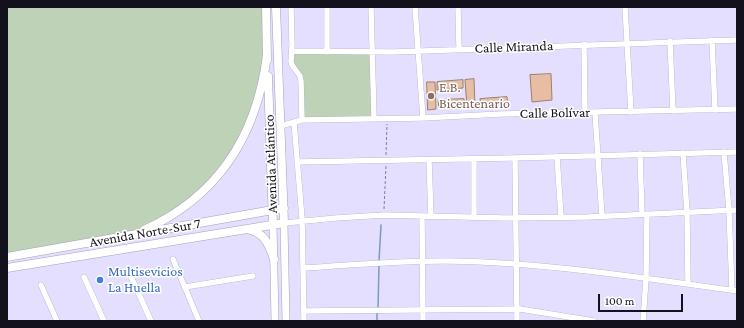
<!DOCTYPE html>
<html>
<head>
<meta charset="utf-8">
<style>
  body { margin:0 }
  #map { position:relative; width:744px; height:328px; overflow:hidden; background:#e4dffe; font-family:"Crimson Pro",serif }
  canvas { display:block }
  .frame { position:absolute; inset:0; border:8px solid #13111b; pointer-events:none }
  .scale { position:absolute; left:598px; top:294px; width:85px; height:18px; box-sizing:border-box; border:2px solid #13111b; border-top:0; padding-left:5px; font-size:12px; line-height:14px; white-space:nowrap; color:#13111b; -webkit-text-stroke:3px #fff; paint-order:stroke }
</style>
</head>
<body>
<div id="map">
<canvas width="744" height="328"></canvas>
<div class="frame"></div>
<div class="scale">100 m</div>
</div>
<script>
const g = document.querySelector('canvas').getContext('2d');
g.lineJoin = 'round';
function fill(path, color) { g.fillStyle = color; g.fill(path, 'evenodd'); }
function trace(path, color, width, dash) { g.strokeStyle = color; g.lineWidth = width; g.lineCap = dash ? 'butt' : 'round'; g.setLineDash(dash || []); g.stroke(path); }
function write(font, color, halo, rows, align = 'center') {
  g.font = font + ' "Crimson Pro",serif'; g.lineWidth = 3; g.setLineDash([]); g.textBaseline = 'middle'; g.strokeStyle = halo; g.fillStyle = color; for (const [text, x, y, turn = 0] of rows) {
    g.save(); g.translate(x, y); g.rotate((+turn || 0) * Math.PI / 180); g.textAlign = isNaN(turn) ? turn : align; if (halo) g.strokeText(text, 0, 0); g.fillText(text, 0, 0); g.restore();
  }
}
const green = new Path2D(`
  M7,7H266L267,55L247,130L199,194L132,236L7,257Z
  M292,51L373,52L374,118L302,120L301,81L293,68Z`);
const stream = new Path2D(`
  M379,261L381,225
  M378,309L379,265
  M377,321V313`);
const building = new Path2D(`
  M551,74L552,100L532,102L530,75Z
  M474,79L475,106L467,107L465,80Z
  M463,80V88L437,90V82Z
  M427,82H435L436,109L428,110Z
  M507,97L508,104L481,106L480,99Z
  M464,99L465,106L439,108L438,100Z`);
const path = new Path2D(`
  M386,155L387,124
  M384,209L386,166`);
const minor = new Path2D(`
  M291,7L292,44L291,62L292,65L300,76L301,81L302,120
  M327,7V52
  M371,7L374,118
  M415,7L423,118
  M458,7L459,49
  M625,7L631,112
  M712,40L715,110
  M670,41L673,111
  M584,44L585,113
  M292,51L393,52L737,40
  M595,113L602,216
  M294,122L302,218L304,321
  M280,126L302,120L423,118L501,114L737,109
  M724,152L729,210L732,290
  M683,153L687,212L688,284
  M640,154L642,214
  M557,156L561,217
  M515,158L517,321
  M474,159V217
  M429,160L431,216
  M297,162C444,160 590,156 737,152
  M422,216L423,321
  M284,223L336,218L384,215L505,218L588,217L737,210
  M173,259L199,321
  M304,268C363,264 422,259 482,262C567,266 652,279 737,291
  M128,270L151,321
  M84,277L104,321
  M41,285L57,321
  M185,287L253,276
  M304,311L520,309L594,321
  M643,321L646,279L647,214`);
const tertiary = new Path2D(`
  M284,223L286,321
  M273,224L275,321`);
const secondary = new Path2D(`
  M266,7L267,60
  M268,76L273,224
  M247,229C264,232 269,244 274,259
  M144,230C219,196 257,135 267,55
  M7,257L284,208
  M7,268L284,223L276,7`);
const markers = [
  [431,96,4,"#8d6e63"],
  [100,280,4,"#3f7fe0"]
];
const streetNames = [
  ["Calle Miranda",514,47,-2],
  ["Calle Bolívar",555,113,-1],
  ["Avenida Atlántico",271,164,-92],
  ["Avenida Norte-Sur 7",145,233,-10]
];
const educationNames = [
  ["E.B.",439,88],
  ["Bicentenario",439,104]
];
const shopNames = [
  ["Multisevicios",108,272],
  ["La Huella",108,288]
];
fill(green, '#bdd2b6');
trace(stream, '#7d9bbb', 1.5);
fill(building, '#e7bea4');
trace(building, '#9b7f6e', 1);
trace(minor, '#a49fbc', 6);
trace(tertiary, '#a49fbc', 8);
trace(secondary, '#a49fbc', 9);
trace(path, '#817d92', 1, [3, 2]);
trace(minor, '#fff', 5.5);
trace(tertiary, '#fff', 7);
trace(secondary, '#fff', 8);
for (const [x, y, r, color] of markers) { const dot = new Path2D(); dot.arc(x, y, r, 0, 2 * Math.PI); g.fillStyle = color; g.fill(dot); trace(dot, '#fff', 1.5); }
write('14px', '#13111b', '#fff', streetNames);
write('14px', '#785e54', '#fff', educationNames, 'left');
write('14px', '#366cbe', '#fff', shopNames, 'left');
</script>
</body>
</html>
